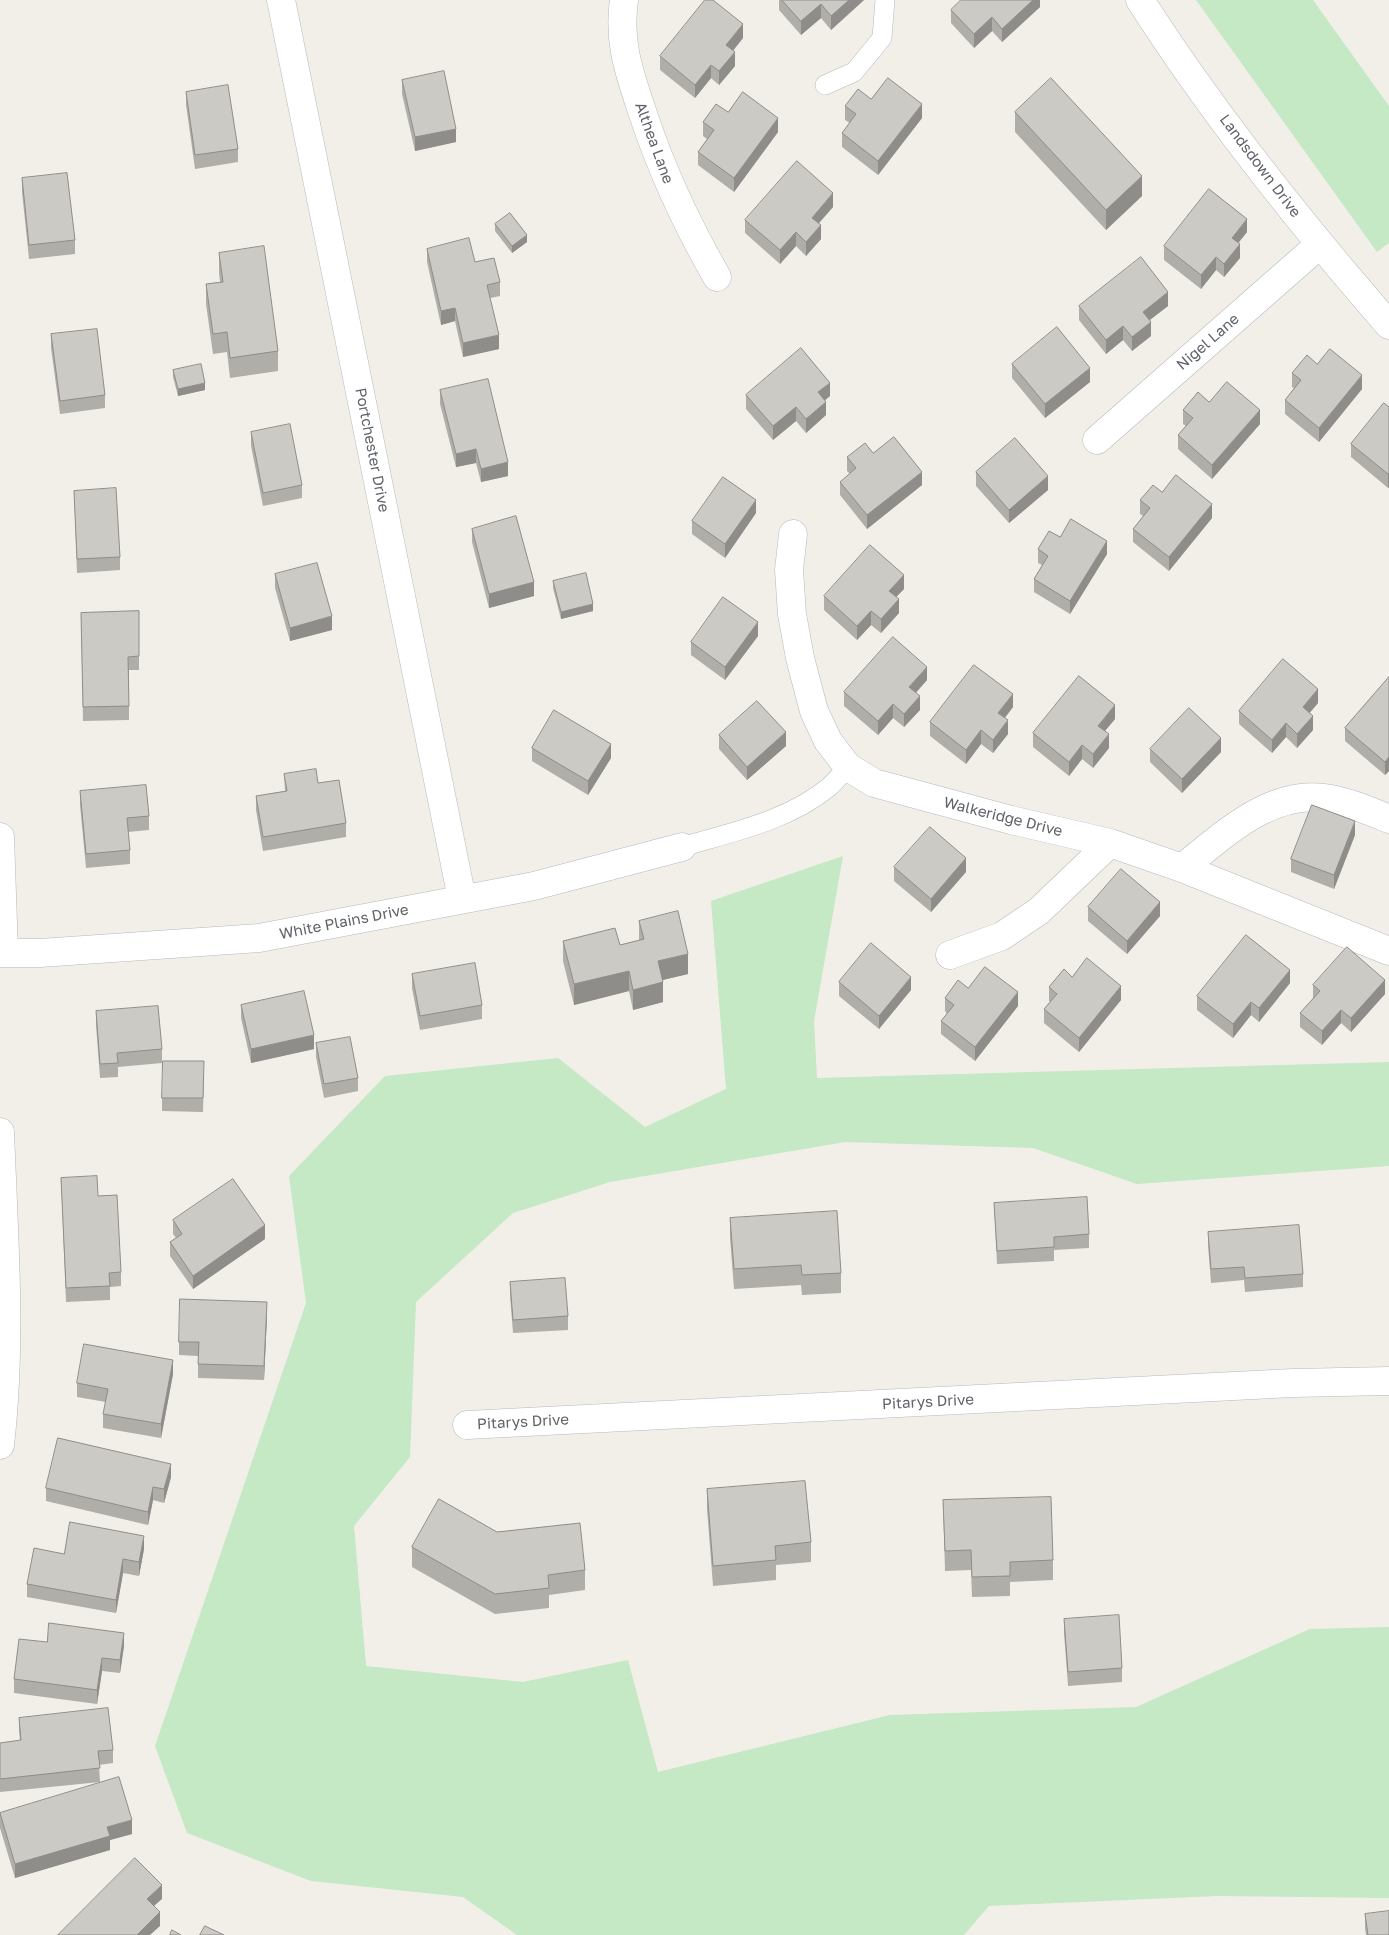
<!DOCTYPE html>
<html>
<head>
<meta charset="utf-8">
<style>
  body { margin:0 }
  canvas { display:block; background:#f1efe8 }
</style>
</head>
<body>
<canvas width="1389" height="1935"></canvas>
<script>
const g = document.querySelector('canvas').getContext('2d');
g.lineJoin = 'round';
function fill(path, color) { g.fillStyle = color; g.fill(path, 'evenodd'); }
function trace(path, color, width, dash) { g.strokeStyle = color; g.lineWidth = width; g.lineCap = dash ? 'butt' : 'round'; g.setLineDash(dash || []); g.stroke(path); }
function write(font, color, halo, rows, align = 'center') {
  g.font = font + ' "Golos Text",sans-serif'; g.lineWidth = 4.5; g.setLineDash([]); g.textBaseline = 'middle'; g.strokeStyle = halo; g.fillStyle = color; for (const [text, x, y, turn = 0] of rows) {
    g.save(); g.translate(x, y); g.rotate((+turn || 0) * Math.PI / 180); g.textAlign = isNaN(turn) ? turn : align; if (halo) g.strokeText(text, 0, 0); g.fillText(text, 0, 0); g.restore();
  }
}
const green = new Path2D(`
  M1196,0H1313L1389,106V243L1377,252Z
  M843,856L814,1021L817,1078L1389,1062V1166L1137,1184L1033,1148L845,1142L610,1182L513,1213L416,1302L410,1457L354,1526L366,1666L523,1682L628,1660L658,1772L890,1715L1136,1707L1310,1629L1389,1627V1898L1218,1896L989,1906L964,1935H517L463,1897L311,1881L187,1833L155,1746L306,1303L289,1176L385,1076L558,1058L645,1127L726,1089L711,901Z`);
const service = new Path2D(`
  M825,85L854,72L882,38L885,0
  M682,847C732,832 788,821 829,787C836,781 842,773 848,767`);
const minor = new Path2D(`
  M281,0L462,899
  M624,0C618,42 629,72 642,111C661,169 686,223 717,277
  M1140,0C1213,114 1300,223 1389,325
  M1097,440L1319,245
  M793,534L789,570L792,614L800,658L814,711L828,741L848,767L874,783L1011,820L1110,843L1182,868L1389,951
  M0,837L4,952
  M1182,868C1224,835 1272,787 1331,799C1351,803 1370,811 1389,819
  M0,953H40L259,938L534,886L682,847
  M950,955L1002,936L1039,911L1110,843
  M467,1425L1293,1383L1389,1381
  M0,1445C12,1340 4,1236 0,1132`);
const wall = new Path2D(`
  M779,0H864L831,30L821,18L801,35L779,10Z
  M1040,0V7L1002,42L992,31L974,48L951,23V10Z
  M743,38L733,51L735,66L719,85L711,78L695,98L660,70V56Z
  M402,80L456,142L415,151L402,94Z
  M186,92L238,149V162L195,169L186,105Z
  M871,99L922,118L878,175L842,147V133L850,123L845,120V106Z
  M1015,112L1142,196L1106,230L1015,132Z
  M703,122L778,132L734,192L698,165V152L707,139L703,136Z
  M22,178L75,240V254L29,259L22,192Z
  M833,207L819,223L821,239L806,256L796,246L780,264L745,233V220Z
  M495,224L527,242L512,253L495,231Z
  M1247,232L1238,243L1240,258L1224,277L1216,270L1201,289L1164,260V246Z
  M427,249L475,262L500,282V296L490,298L499,349L463,357L455,321L441,325L427,262Z
  M219,253L278,351V371L230,378L227,352L213,354L206,304V284L220,282L219,273Z
  M1079,306H1168L1150,320L1151,336L1132,351L1123,340L1106,354L1079,320Z
  M51,334L105,395V408L60,414L51,348Z
  M1012,364L1090,382L1045,418L1012,378Z
  M1317,364L1362,389L1319,442L1285,414V400L1294,388L1292,387V373Z
  M173,370L205,390L178,396L173,377Z
  M440,390L508,476L481,482L476,463L456,467L440,404Z
  M746,395L830,396L825,400L826,415L806,433L796,421L773,440L746,409Z
  M1209,402L1260,424L1212,479L1178,449V435L1186,426L1183,424V410Z
  M1389,407V487L1388,488L1351,457V444Z
  M251,432L302,485V498L263,506L251,446Z
  M847,457L922,485L867,529L840,495V482L850,474L847,471Z
  M976,472L1048,490L1009,523L976,486Z
  M74,491L120,557V570L77,573Z
  M1162,492L1212,518L1169,571L1133,542V529L1143,516L1140,514V500Z
  M756,513L725,558L692,534V521Z
  M472,529L534,596L489,608L472,542Z
  M1038,549L1107,554L1070,614L1034,592V579L1042,565L1038,563Z
  M275,574L332,630L290,641L275,588Z
  M553,581L593,611L561,619L553,588Z
  M904,589L896,597L899,613L881,633L871,625L857,640L824,610V596Z
  M139,611V670H129V720L83,721L81,613Z
  M758,636L725,680L691,655V642Z
  M1389,677V771L1385,775L1345,741V728Z
  M927,680L916,693L920,710L904,727L893,718L878,735L844,706V692Z
  M1318,703L1309,713L1313,730L1297,748L1286,737L1272,753L1239,724V711Z
  M1013,707L1005,718L1008,734L993,753L981,744L966,764L930,736V722Z
  M1115,719L1105,731L1109,748L1093,768L1082,759L1069,776L1033,747V733Z
  M719,735L786,746L747,780L719,749Z
  M532,748L611,758L588,795L532,761Z
  M1150,749L1221,752L1182,793L1150,762Z
  M284,774L318,783L346,823V837L263,851L256,810V796L285,791Z
  M80,791L149,816V830L128,832L130,850V864L86,868L80,805Z
  M1355,835L1334,889L1291,872V859Z
  M894,867L966,872L931,912L894,881Z
  M1088,907L1160,916L1127,954L1088,921Z
  M639,921L688,974L663,980V1002L633,1010L629,991L574,1005L563,961V941L620,945L639,940Z
  M412,974L482,1005V1019L420,1030L412,988Z
  M1072,977L1121,1000L1079,1052L1044,1023V1009L1050,1002L1049,1001V987Z
  M839,982L911,990L879,1029L839,996Z
  M1290,983L1259,1022L1251,1015L1233,1038L1197,1010V996Z
  M1313,985L1385,994L1351,1032L1341,1023L1322,1045L1300,1027V1013L1313,998Z
  M968,988L1018,1006L975,1061L941,1034V1021L947,1014L945,1011V998Z
  M241,1005L314,1049L251,1063L241,1018Z
  M96,1011L162,1049V1063L118,1067V1077L100,1078L96,1025Z
  M316,1043L358,1078V1091L324,1098L316,1057Z
  M204,1075L203,1112L162,1111V1098Z
  M61,1178L98,1196L121,1272V1286L110,1287V1300L66,1302Z
  M994,1203L1089,1234V1248L1054,1250V1261L997,1264Z
  M730,1218L841,1273V1293L802,1295L801,1285L734,1289L730,1238Z
  M173,1220L265,1239L193,1289L170,1256V1242L176,1238L173,1234Z
  M1208,1232L1303,1274V1287L1245,1292L1244,1280L1211,1283L1208,1245Z
  M510,1282L568,1316V1330L513,1333L510,1295Z
  M267,1315L264,1380L198,1378V1356L179,1355V1342Z
  M173,1374L161,1438L103,1428V1414L106,1402L77,1397V1383Z
  M171,1477L164,1503L153,1500L148,1525L46,1501V1488Z
  M707,1489L811,1542V1562L776,1565V1580L713,1586L707,1509Z
  M943,1500L1053,1560V1580L1010,1582V1596L972,1597L971,1570L945,1571Z
  M497,1532L585,1570V1590L549,1595V1608L495,1614L412,1567V1547Z
  M144,1549L139,1576L123,1573L116,1613L27,1597V1584L64,1554Z
  M1064,1619L1122,1668V1682L1068,1686L1064,1633Z
  M124,1646L120,1673L102,1671L97,1704L14,1693V1679Z
  M19,1718L113,1750V1763L99,1765L100,1782L0,1792V1743L20,1741L19,1731Z
  M0,1813L132,1834L110,1840V1850L15,1878L0,1828Z
  M1365,1914L1389,1935H1366L1365,1928Z`);
const shadedWall = new Path2D(`
  M849,0H864L831,30V16Z
  M1033,0H1040V7L1002,42V29Z
  M821,4V18L801,35V21Z
  M992,17V31L974,48V34Z
  M743,24V38L726,59V45Z
  M735,52V66L719,85V71Z
  M711,65V78L695,98V85Z
  M922,104V118L878,175V161Z
  M778,118V132L734,192V178Z
  M456,129V142L415,151V137Z
  M1142,176V196L1106,230V210Z
  M833,193V207L812,231V218Z
  M1247,219V232L1232,251V238Z
  M821,225V239L806,256V242Z
  M796,232V246L780,264V250Z
  M527,235V242L512,253V246Z
  M1240,244V258L1224,277V264Z
  M1216,257V270L1201,289V275Z
  M1168,292V306L1143,325V312Z
  M455,308V321L441,325V311Z
  M1151,322V336L1132,351V337Z
  M1123,326V340L1106,354V340Z
  M499,335V349L463,357V343Z
  M1090,368V382L1045,418V404Z
  M1362,375V389L1319,442V428Z
  M205,383V390L178,396V389Z
  M830,383V396L818,406V392Z
  M826,402V415L806,433V419Z
  M796,407V421L773,440V426Z
  M1260,410V424L1212,479V465Z
  M476,449V463L456,467V454Z
  M508,462V476L481,482V469Z
  M922,472V485L867,529V515Z
  M1389,473V487L1388,488V474Z
  M1048,476V490L1009,523V510Z
  M756,500V513L725,558V544Z
  M1212,504V518L1169,571V557Z
  M1107,541V554L1070,614V601Z
  M904,575V589L889,604V591Z
  M534,582V596L489,608V594Z
  M899,599V613L881,633V619Z
  M593,604V611L561,619V612Z
  M871,611V625L857,640V626Z
  M332,616V630L290,641V628Z
  M758,622V636L725,680V667Z
  M927,667V680L909,700V687Z
  M1318,689V703L1303,721V707Z
  M1013,694V707L998,726V713Z
  M920,696V710L904,727V714Z
  M893,704V718L878,735V721Z
  M1115,705V719L1098,739V726Z
  M1313,716V730L1297,748V734Z
  M1008,720V734L993,753V740Z
  M1286,723V737L1272,753V740Z
  M981,730V744L966,764V750Z
  M786,732V746L747,780V767Z
  M1109,734V748L1093,768V754Z
  M1221,738V752L1182,793V779Z
  M611,744V758L588,795V781Z
  M1082,745V759L1069,776V762Z
  M1389,757V771L1385,775V762Z
  M1355,821V835L1334,889V875Z
  M966,858V872L931,912V899Z
  M1160,902V916L1127,954V941Z
  M688,954V974L658,981V961Z
  M1290,970V983L1259,1022V1008Z
  M629,971V991L574,1005V984Z
  M911,977V990L879,1029V1016Z
  M1385,980V994L1351,1032V1018Z
  M663,982V1002L633,1010V990Z
  M1121,986V1000L1079,1052V1038Z
  M1018,992V1006L975,1061V1047Z
  M1251,1002V1015L1233,1038V1024Z
  M1341,1010V1023L1322,1045V1031Z
  M314,1035V1049L251,1063V1049Z
  M265,1225V1239L193,1289V1276Z
  M267,1302V1315L264,1380V1366Z
  M173,1360V1374L161,1438V1424Z
  M171,1464V1477L164,1503V1489Z
  M153,1487V1500L148,1525V1512Z
  M144,1536V1549L139,1576V1562Z
  M123,1559V1573L116,1613V1600Z
  M124,1633V1646L120,1673V1660Z
  M102,1658V1671L97,1704V1690Z
  M132,1820V1834L110,1840V1850L15,1878V1864L107,1827Z
  M162,1885V1899L147,1912V1899Z
  M160,1912V1926L150,1935H137Z`);
const building = new Path2D(`
  M705,0H713L743,24L726,45L735,52L719,71L711,65L695,85L660,56Z
  M782,0H849L831,16L821,4L801,21Z
  M961,0H1033L1002,29L992,17L974,34L951,10Z
  M444,71L456,129L415,137L402,80Z
  M888,78L922,104L878,161L842,133L856,114L845,106L858,89L871,99Z
  M1051,78L1142,176L1106,210L1015,112Z
  M228,85L238,149L195,155L186,92Z
  M743,92L778,118L734,178L698,152L714,130L703,122L716,104L728,112Z
  M797,161L833,193L812,218L821,225L806,242L796,232L780,250L745,220Z
  M67,173L75,240L29,245L22,178Z
  M1209,189L1247,219L1232,238L1240,244L1224,264L1216,257L1201,275L1164,246Z
  M510,213L527,235L512,246L495,224Z
  M469,238L475,262L494,258L500,282L487,285L499,335L463,343L455,308L441,311L427,249Z
  M264,246L278,351L230,358L227,332L213,334L206,284L223,282L219,253Z
  M1141,257L1168,292L1143,312L1151,322L1132,337L1123,326L1106,340L1079,306Z
  M1057,327L1090,368L1045,404L1012,364Z
  M97,329L105,395L60,401L51,334Z
  M801,348L830,383L818,392L826,402L806,419L796,407L773,426L746,395Z
  M1330,349L1362,375L1319,428L1285,400L1301,380L1292,373L1307,355L1317,364Z
  M201,364L205,383L178,389L173,370Z
  M488,379L508,462L481,469L476,449L456,454L440,390Z
  M1227,382L1260,410L1212,465L1178,435L1193,418L1183,410L1198,392L1209,402Z
  M1384,403L1389,407V473L1388,474L1351,444Z
  M290,424L302,485L263,493L251,432Z
  M894,437L922,472L867,515L840,482L856,468L847,457L865,443L873,453Z
  M1015,438L1048,476L1009,510L976,472Z
  M1176,475L1212,504L1169,557L1133,529L1150,508L1140,500L1153,485L1162,492Z
  M723,477L756,500L725,544L692,521Z
  M116,488L120,557L77,559L74,491Z
  M516,516L534,582L489,594L472,529Z
  M1071,519L1107,541L1070,601L1034,579L1048,556L1038,549L1049,531L1060,537Z
  M870,545L904,575L889,591L899,599L881,619L871,611L857,626L824,596Z
  M317,563L332,616L290,628L275,574Z
  M586,573L593,604L561,612L553,581Z
  M723,597L758,622L725,667L691,642Z
  M139,611V656L128,657L129,706L83,707L81,613Z
  M893,637L927,667L909,687L920,696L904,714L893,704L878,721L844,692Z
  M1283,659L1318,689L1303,707L1313,716L1297,734L1286,723L1272,740L1239,711Z
  M974,665L1013,694L998,713L1008,720L993,740L981,730L966,750L930,722Z
  M1079,676L1115,705L1098,726L1109,734L1093,754L1082,745L1069,762L1033,733Z
  M1389,677V757L1385,762L1345,728Z
  M757,701L786,732L747,767L719,735Z
  M1189,708L1221,738L1182,779L1150,749Z
  M554,710L611,744L588,781L532,748Z
  M316,769L318,783L339,780L346,823L263,837L256,796L287,791L284,774Z
  M146,785L149,816L127,818L130,850L86,854L80,791Z
  M1312,805L1355,821L1334,875L1291,859Z
  M930,827L966,858L931,899L894,867Z
  M1121,869L1160,902L1127,941L1088,907Z
  M678,911L688,954L658,961L663,982L633,990L629,971L574,984L563,941L615,928L620,945L644,939L639,921Z
  M1246,935L1290,970L1259,1008L1251,1002L1233,1024L1197,996Z
  M871,943L911,977L879,1016L839,982Z
  M1347,947L1385,980L1351,1018L1341,1010L1322,1031L1300,1013L1320,991L1313,985Z
  M1087,958L1121,986L1079,1038L1044,1009L1057,994L1049,987L1064,969L1072,977Z
  M475,963L482,1005L420,1016L412,974Z
  M985,967L1018,992L975,1047L941,1021L954,1005L945,998L958,980L968,988Z
  M304,991L314,1035L251,1049L241,1005Z
  M158,1006L162,1049L117,1053L118,1063L100,1064L96,1011Z
  M350,1037L358,1078L324,1084L316,1043Z
  M163,1061H204L203,1098H162Z
  M97,1176L98,1196L117,1195L121,1272L109,1273L110,1286L66,1288L61,1178Z
  M233,1179L265,1225L193,1276L170,1242L182,1234L173,1220Z
  M1087,1197L1089,1234L1054,1237V1247L997,1251L994,1203Z
  M837,1211L841,1273L802,1275L801,1265L734,1269L730,1218Z
  M1299,1225L1303,1274L1245,1278L1244,1267L1211,1269L1208,1232Z
  M565,1278L568,1316L513,1320L510,1282Z
  M180,1299L267,1302L264,1366L198,1364L199,1342H179Z
  M84,1344L173,1360L161,1424L103,1414L108,1389L77,1383Z
  M58,1438L171,1464L164,1489L153,1487L148,1512L46,1488Z
  M805,1481L811,1542L775,1546L776,1560L713,1566L707,1489Z
  M1051,1497L1053,1560L1010,1562V1576L972,1577L971,1550L945,1551L943,1500Z
  M439,1499L497,1532L580,1523L585,1570L548,1575L549,1588L495,1594L412,1547Z
  M70,1522L144,1536L139,1562L123,1559L116,1600L27,1584L34,1548L64,1554Z
  M1119,1615L1122,1668L1068,1672L1064,1619Z
  M49,1623L124,1633L120,1660L102,1658L97,1690L14,1679L19,1639L47,1642Z
  M108,1708L113,1750L98,1751L100,1768L0,1779V1743L21,1740L19,1718Z
  M119,1777L132,1820L107,1827L110,1836L15,1864L0,1813Z
  M135,1858L162,1885L147,1899L160,1912L137,1935H58Z
  M1389,1911V1935H1368L1365,1914Z
  M205,1926L224,1935H200Z
  M172,1930L181,1935H170Z`);
const streetNames = [
  ["Althea Lane",654,143,70],
  ["Landsdown Drive",1260,166,53],
  ["Nigel Lane",1208,342,-41],
  ["Portchester Drive",372,450,79],
  ["Walkeridge Drive",1003,817,14],
  ["White Plains Drive",344,922,-11],
  ["Pitarys Drive",928,1402,-3],
  ["Pitarys Drive",523,1422,-3]
];
fill(green, '#c5e8c5');
trace(service, '#b5b8bc', 20);
trace(minor, '#b5b8bc', 29);
trace(service, '#fff', 19);
trace(minor, '#fff', 28);
fill(wall, '#afaea9');
fill(shadedWall, '#8f8d8a');
fill(building, '#cccac5');
trace(building, '#8f8d8a', 1);
write('15px', '#5f6368', '#fff', streetNames);
</script>
</body>
</html>
